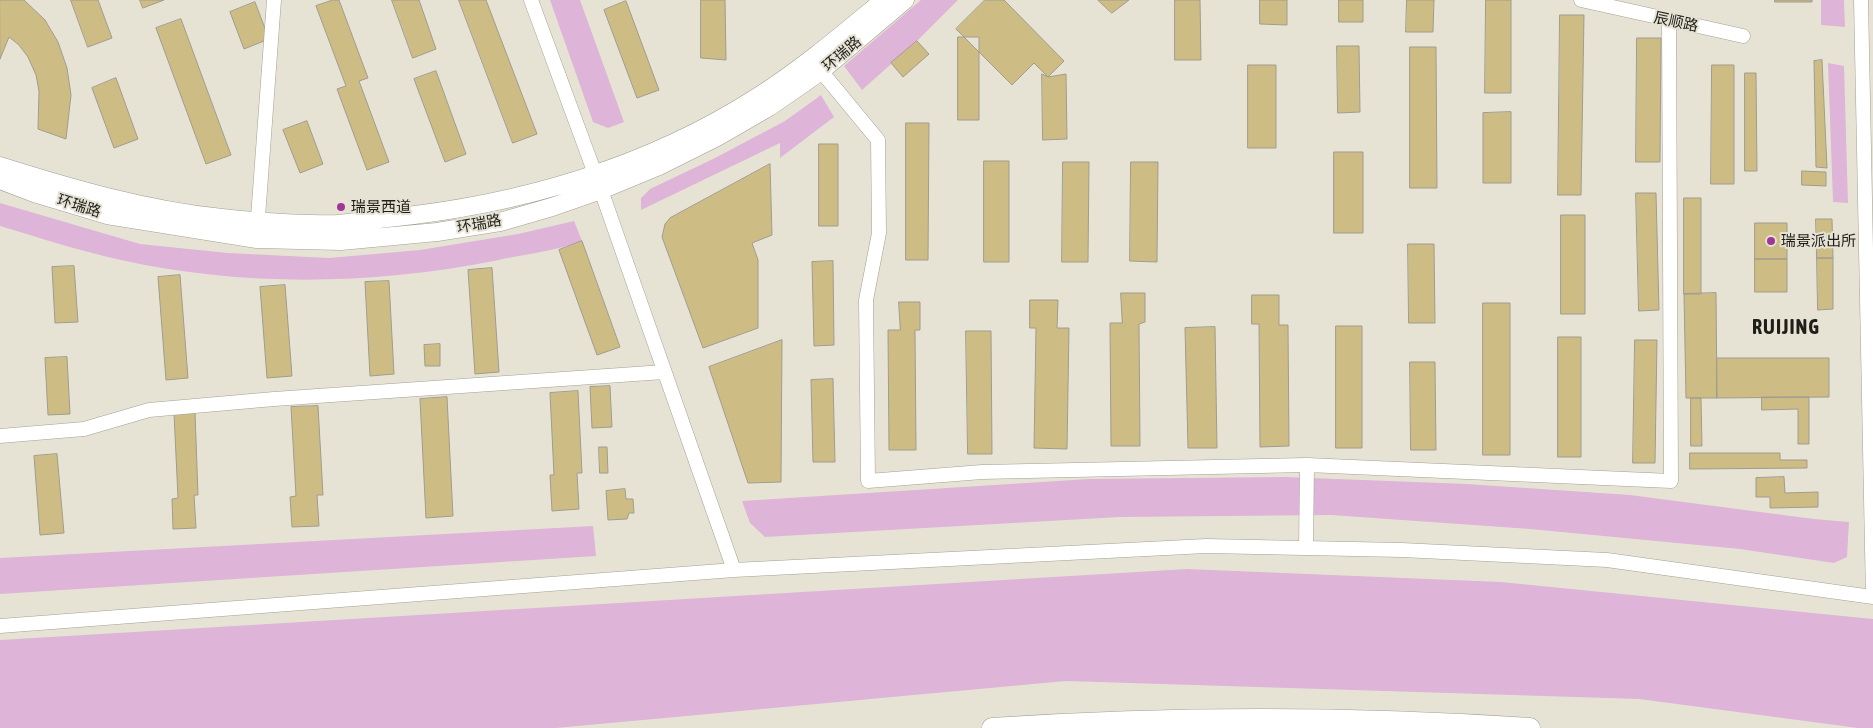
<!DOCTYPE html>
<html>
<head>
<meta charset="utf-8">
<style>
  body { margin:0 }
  canvas { display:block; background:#e6e3d5 }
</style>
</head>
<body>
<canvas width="1873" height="728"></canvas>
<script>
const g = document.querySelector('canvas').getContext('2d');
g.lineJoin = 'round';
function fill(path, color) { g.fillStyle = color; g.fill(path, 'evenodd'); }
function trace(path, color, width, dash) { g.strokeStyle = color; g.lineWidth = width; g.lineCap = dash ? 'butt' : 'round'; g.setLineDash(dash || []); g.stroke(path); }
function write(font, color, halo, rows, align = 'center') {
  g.font = font + ' "Asap Condensed","Noto Sans SC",sans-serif'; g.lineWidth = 4; g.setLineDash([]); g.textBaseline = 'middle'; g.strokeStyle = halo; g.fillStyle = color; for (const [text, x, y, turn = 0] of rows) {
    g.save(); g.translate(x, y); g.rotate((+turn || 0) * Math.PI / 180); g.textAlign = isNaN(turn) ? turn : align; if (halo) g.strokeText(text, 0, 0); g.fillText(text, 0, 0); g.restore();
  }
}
const green = new Path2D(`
  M550,0H580L624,122L608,128L593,122Z
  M921,0H958L917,41L862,90L844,66Z
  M1821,0H1844L1845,27L1821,25Z
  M1828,63L1844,66L1848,203L1833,202Z
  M821,95L834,117L780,158V143L641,210V198L650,189L715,158L785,121Z
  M0,203L140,244L228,253L329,258L420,250L518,234L574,221L582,241C553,252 524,254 494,261C372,285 242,287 121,260C80,251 40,238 0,226Z
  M1285,477L1467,484L1630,495L1814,519L1849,522L1847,557L1834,563L1740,549L1530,529L1331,515L1120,517L765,537L750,523L742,501L1089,479Z
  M593,526L596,556L0,594V558Z
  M1187,569L1501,582L1873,619V728H1858L1639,699L1066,681L556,728H0V640Z`);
const building = new Path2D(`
  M0,0H24L45,20L58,42L67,68L71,95L66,139L38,129L39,91L36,75L28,57L19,45L9,37L0,59Z
  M71,0H98L112,38L88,47Z
  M140,0H164L143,8Z
  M333,0H339L368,78L359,81L389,162L367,170L337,89L346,86L316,6Z
  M392,0H419L436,49L413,58Z
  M459,0H486L537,134L513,143Z
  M701,0H725L726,60L701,58Z
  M985,0H1004L1064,61L1048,77L1034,63L1012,85L956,29Z
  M1098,0H1129L1112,13Z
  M1175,0H1200L1201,60H1175Z
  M1260,0H1287V25L1260,24Z
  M1339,0H1363V22H1339Z
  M1407,0H1434L1433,32H1406Z
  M1486,0H1511V93H1485Z
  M1775,0H1812V2H1775Z
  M626,1L659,90L637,98L604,10Z
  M255,2L269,39L244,49L230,12Z
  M1560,15H1584L1581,195H1558Z
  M181,19L231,155L206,164L156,28Z
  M958,37H979V120H958Z
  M1637,38H1661L1660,162H1636Z
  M917,41L929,54L903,77L891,63Z
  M1337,46H1359L1360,112L1338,113Z
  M1410,47H1436L1437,188H1410Z
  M1822,60L1827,168L1816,167L1814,61Z
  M1248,65H1276V148H1248Z
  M1712,65H1734V184H1711Z
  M436,71L466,154L445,162L414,79Z
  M1745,73H1756L1757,171H1745Z
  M1042,74L1048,77L1066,74L1067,139L1043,140Z
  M116,78L138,139L114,148L92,88Z
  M1511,112V183H1483V113Z
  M307,121L323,164L300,173L283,130Z
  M906,123H929L928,260H906Z
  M819,144H838V226H819Z
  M1334,152H1363V233H1334Z
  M984,161H1009V262H984Z
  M1063,162H1089L1088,262H1062Z
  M1131,162H1158L1157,262L1130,261Z
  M770,164L772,235L752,243L758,260V328L703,348L662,237L665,224L670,218Z
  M1802,171L1826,172V186L1802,185Z
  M1636,193H1656L1659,310L1639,311Z
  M1684,198H1701V294H1684Z
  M1561,215H1585V314H1561Z
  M1816,219H1832L1833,258H1817Z
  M1755,223H1787V259H1755Z
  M582,241L620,347L597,355L559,250Z
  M1408,244H1434L1435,323H1409Z
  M1817,258H1833V309L1818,310Z
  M1755,259H1787V292H1755Z
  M833,261L834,345L814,346L812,262Z
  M74,266L78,322L55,323L52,267Z
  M492,268L499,372L475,374L468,270Z
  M180,275L188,378L166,380L158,277Z
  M389,281L394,374L370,376L365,282Z
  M285,285L292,376L267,378L260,287Z
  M1121,293H1145V322L1139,324L1140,446H1111L1110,323H1122Z
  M1716,293L1717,398H1686L1684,294Z
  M1252,295H1279V325H1288L1289,446L1260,447L1259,324H1252Z
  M1030,300H1058L1057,328H1069L1067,449L1034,448L1036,328H1030Z
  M899,302H920V330H915L916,450H889L888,330H900Z
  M1483,303H1510V455H1483Z
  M1336,326H1362V448H1336Z
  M1215,327L1217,448H1188L1185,328Z
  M966,331H991L992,454H968Z
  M1558,337H1581V457H1558Z
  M782,340L781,482L748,483L709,367Z
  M1635,340H1657L1655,463H1633Z
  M440,344V366H425L424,345Z
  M67,357L70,414L48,415L45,358Z
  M1717,358H1829V397L1717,398Z
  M1410,362H1435L1436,450H1411Z
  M833,379L835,462H813L811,380Z
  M610,386L612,427L592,428L590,387Z
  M578,391L582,473H577L579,509L552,511L550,475H554L550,393Z
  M447,397L453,516L426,518L420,399Z
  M1762,397H1809V444H1798V409L1762,410Z
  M1691,398H1701L1702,446H1691Z
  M318,406L323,495H317L319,526L292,527L290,497L296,496L291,407Z
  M195,412L198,495H194L196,528L173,529L172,499L178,498L174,413Z
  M599,447H607L608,473H600Z
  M1690,453H1780V460H1807V468L1690,469Z
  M57,454L64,533L40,535L34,456Z
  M1784,477L1785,493L1818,492V507L1770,508V497H1756V478Z
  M625,489L626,499H633L634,513H629L627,519L608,520L606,491Z`);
const minor = new Path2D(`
  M531,0L601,190L734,570
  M1581,0L1743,36
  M1861,0L1873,597
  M821,71L878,140L879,233L866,300L868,481L982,472L1307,465L1671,481L1669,21
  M257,231L274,0
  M0,436L84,429L149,410L274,399L664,372
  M1306,548L1307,465
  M0,626L734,570L1206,546L1402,550L1607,560L1873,597`);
const major = new Path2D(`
  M0,166C73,189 146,210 222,218C259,222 298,225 336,224C353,223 371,220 388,218C519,205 649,167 759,96C803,68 844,33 884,0
  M0,180L37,194L107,215L257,239L341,241L437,232L500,222L552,207L601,190L659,166L717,137L769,107L821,71L905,0`);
const highway = new Path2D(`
  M992,728C1171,716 1351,716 1530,728`);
const markers = [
  [341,207,5,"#a03697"],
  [1771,241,5,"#a03697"]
];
const streetNames = [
  ["辰顺路",1676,22,12],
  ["环瑞路",842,54,-40],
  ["环瑞路",79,206,17],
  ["环瑞路",479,224,-10]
];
const poiNames = [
  ["瑞景西道",351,207],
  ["瑞景派出所",1781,241]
];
const districtNames = [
  ["RUIJING",1786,328]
];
fill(green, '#deb5d8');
fill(building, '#cdbd85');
trace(building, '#a09c8f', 1);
trace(minor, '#a3a092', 15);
trace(major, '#a3a092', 19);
trace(highway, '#a3a092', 21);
trace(minor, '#fff', 14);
trace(major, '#fff', 18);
trace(highway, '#fff', 20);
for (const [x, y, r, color] of markers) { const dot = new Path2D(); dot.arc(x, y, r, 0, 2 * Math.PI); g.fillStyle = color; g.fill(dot); trace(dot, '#e6e3d5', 2); }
write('15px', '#1f1e19', '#e6e3d5', streetNames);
write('15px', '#1f1e19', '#e6e3d5', poiNames, 'left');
g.letterSpacing = '1px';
write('bold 20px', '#1f1e19', '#e6e3d5', districtNames);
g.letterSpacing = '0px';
</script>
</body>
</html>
